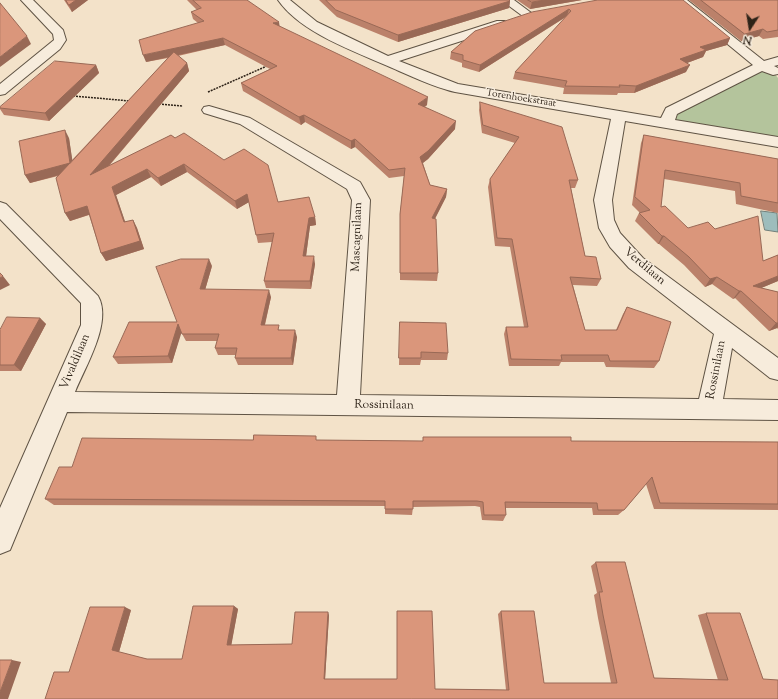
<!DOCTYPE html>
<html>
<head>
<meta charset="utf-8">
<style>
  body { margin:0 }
  #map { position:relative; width:778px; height:699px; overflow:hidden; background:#f3e2c9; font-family:"Sorts Mill Goudy",serif }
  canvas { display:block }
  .north { position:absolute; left:730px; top:8px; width:40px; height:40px; -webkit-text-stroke:3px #f7ecdc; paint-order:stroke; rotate:192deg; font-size:11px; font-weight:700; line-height:16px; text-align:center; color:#2e2318 }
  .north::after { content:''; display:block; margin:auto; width:14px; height:18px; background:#2e2318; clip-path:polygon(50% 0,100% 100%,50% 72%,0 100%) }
</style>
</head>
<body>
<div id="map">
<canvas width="778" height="699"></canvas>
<div class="north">N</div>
</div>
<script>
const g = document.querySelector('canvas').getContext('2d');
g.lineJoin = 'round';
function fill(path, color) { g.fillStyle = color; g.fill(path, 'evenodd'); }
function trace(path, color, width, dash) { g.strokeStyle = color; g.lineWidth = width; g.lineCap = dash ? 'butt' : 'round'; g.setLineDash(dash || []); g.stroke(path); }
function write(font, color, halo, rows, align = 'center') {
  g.font = font + ' "Sorts Mill Goudy",serif'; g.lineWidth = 3; g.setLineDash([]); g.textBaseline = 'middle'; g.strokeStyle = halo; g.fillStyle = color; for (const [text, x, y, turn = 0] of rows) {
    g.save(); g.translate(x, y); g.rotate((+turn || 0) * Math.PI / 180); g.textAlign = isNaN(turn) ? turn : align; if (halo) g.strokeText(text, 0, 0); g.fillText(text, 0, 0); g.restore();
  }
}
const green = new Path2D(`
  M767,70L774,73L778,78V137L672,119L679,112L748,77Z`);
const water = new Path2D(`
  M761,211L777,213L778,232L765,230Z`);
const path = new Path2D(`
  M208,92L267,66
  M73,96L130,101
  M159,104L183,106`);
const minor = new Path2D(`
  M21,0H33L63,30L66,40L60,49L5,94L0,95V84L54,40L53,34Z
  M278,0H290L317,22L388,56L497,21H505L507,24L505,27L399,61L458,84L661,118L666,108L753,65L674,0H687L764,61L778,57V65L774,66L778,68V74L773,75L762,71L677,114L675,120L778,137V147L625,121L612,200L614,220L620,233L643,258L778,358V380L770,378L732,348L723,399L778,400V420L67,412L10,550L0,554V508L81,325V303L0,219V202L6,204L98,296C113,322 85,367 75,392L337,395L352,200L347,189L240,124L204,113L202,110L204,107L209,106L250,118L360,182L370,200L360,395L699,399L714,334L629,268L610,247L599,228L594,200L611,119L455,92C433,87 411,76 390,67C354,51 301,33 278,0Z
  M501,0H514L534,15L532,17H524Z`);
const wall = new Path2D(`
  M64,0H88L72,12Z
  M187,0H247L279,26L427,105L425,107L455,129L428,159L423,163L430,185L447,189L446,197L435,219L438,273L437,281L400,280V214L404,176L389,178L355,147L351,149L305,122L301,125L243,91L241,83L270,69L225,45L178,56L187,63L189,71L109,166L171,135L278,202L315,217L316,225L310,226L306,256L315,264L311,289L266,288L264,281L272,242L258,243L249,202L237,209L187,172L161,186L151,177L116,195L125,222L133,220L137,228L144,249L106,261L101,253L89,215L70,221L65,213L58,176L30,183L25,175L69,138L72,160L168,58L146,62L198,23L193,19L191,12L197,10Z
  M319,0H509L510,1L509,8L398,42L337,17Z
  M517,0H582L530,9Z
  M598,0L730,38L727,45L706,51L703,57L687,63L686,72L634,93H618L617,95L563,94L564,88L513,79L515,72L566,17L479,72L462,67V63L450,59L451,52L475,31Z
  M689,0H778V37L763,39L759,36L741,41Z
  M96,65L99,73L49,121L4,115L0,109V107Z
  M480,102L578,180L575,188H571L585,256L601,279L597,286L573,285L585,330H616L623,314L627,307L659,361L654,368L606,367L604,362H561L559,366H509L504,334L506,327H524L510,247L495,246L488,187L490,179L515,143L482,133L479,110Z
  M644,135L778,159V213L736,204L735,191L664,179L661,207L688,228L715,229L763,261L778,255V281L761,288L778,292V329L777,328L769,331L735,298L733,299L712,284L705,287L684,265L659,244H658L635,221L639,213H640L632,205L641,143Z
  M212,266L205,290L271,297L265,325L280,330L297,337L293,365H238L235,358L236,355H218L215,348L217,341H186L181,332L172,363L118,364L113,357L177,322Z
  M40,318L46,324L21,371H0V330Z
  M400,322L448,353L447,360H421L420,365H399Z
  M423,437L571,441L778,442V510L654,509L646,484L624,510L618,515H593L592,508H505L506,515L503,521L482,520L480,507L475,506L413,507L412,515L385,514V506L54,505L45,499L72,467L253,440L423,441Z
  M596,562L654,678L718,680L698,615L706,613L763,679L778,699H45L69,672L131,610L119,652L147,659H182L234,606L238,609L231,645L292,644L329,615L325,679L435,689L506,690L498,614L501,611L544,683H611L598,618L594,595L597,593L591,566Z`);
const shadedWall = new Path2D(`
  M76,0H88L72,12L69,5Z
  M545,0H582L530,9L532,2Z
  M510,1L509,8L398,42V35Z
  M569,9L567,16L479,72L480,65Z
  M279,22L280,29L273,23Z
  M763,29L759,36L741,41L745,34Z
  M27,36L31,44L0,67V57Z
  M223,38L225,45L146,62L143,55Z
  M730,38L727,45L706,51L703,57L676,67L680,59L700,47Z
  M187,63L189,71L94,183L90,175Z
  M96,65L99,73L49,121L45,113Z
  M690,65L686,72L634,93L636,86Z
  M428,97L427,105L417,111L418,104Z
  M304,115L305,122L301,125L299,117Z
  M456,121L455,129L428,159L420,165V157Z
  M65,130L69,138L74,171L70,163Z
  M355,139V147L351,149V141Z
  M70,163L74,171L30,183L25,175Z
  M184,164L187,172L161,186L158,178Z
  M147,169L151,177L116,195L128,230L124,222L112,187Z
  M447,189L446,197L431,226L432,218Z
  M247,194L249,202L237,209L235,201Z
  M87,206L91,214L70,221L65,213Z
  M315,217L316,225L310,226L305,264L303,256L309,218Z
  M133,220L137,228L144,249L106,261L101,253Z
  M662,236H664L659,244H658Z
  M314,256L315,264L311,289L310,281Z
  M209,259L212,266L203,297L200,289Z
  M3,276L10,285L0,290V278Z
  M778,276V281L747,294L753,286Z
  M717,277L712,284L705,287L710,279Z
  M269,290L271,297L263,332L261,325Z
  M739,291H741L735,298L733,299Z
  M40,318L46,324L21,371L14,365Z
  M776,323H778V327L777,328L769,331Z
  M178,324L182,331L172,363L168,356Z
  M295,330L297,337L293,365L291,358Z
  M234,606L238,609L231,647L227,645Z
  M125,607L131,610L119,652L112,650Z
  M328,612L329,615L325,680L324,679Z
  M12,660L21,662L8,699H0V692Z`);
const building = new Path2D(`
  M66,0H76L69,5Z
  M193,0H247L279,22L273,23L428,97L418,104L456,121L428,151L420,157L430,185L447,189L432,218L436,219L438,273H400V214L405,168L389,170L355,139L351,141L304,115L299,117L241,83L277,66L223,38L143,55L139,40L204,21L191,12L201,8Z
  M326,0H509L510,1L398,35L336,10Z
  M528,0H545L532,2Z
  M598,0H683L730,38L700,47L706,50L680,59L690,65L636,86L619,85L620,87L565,86L567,81L515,72L571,11L569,9L480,65L463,60V55L451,52L475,31L532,12Z
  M701,0H778V30L767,32L763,29L745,34Z
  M0,3L27,36L0,57Z
  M174,52L187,63L90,175L171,135L175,138L184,133L224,160L244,149L268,165L278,202L309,197L315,217L309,218L303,256H314L310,281H264L274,233L256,235L247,194L235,201L184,164L158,178L147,169L112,187L124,222L133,220L140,241L101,253L87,206L65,213L56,178L70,163L25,175L19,141L65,130L70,163Z
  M55,61L96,65L45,113L0,108V107Z
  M480,102L562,127L578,180H569L585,256L596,257L601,279L570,277L585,330H617L627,307L671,322L659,361H610L608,355H561L562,360L511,359L506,327H528L512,239L497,238L490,179L519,137L483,125Z
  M644,135L778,159V203L741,196L740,183L665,170L661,207L665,206L688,228L708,222L715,229L758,216L763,261L778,255V276L753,286L778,292V323H776L741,291H739L717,277L710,279L689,257L664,236H662L639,213L650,210L635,197Z
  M181,259H209L200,289L269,290L261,325H279L278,330H295L291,358H235L237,348H215L219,334H182L178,324L168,356L113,357L129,322H177L156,267Z
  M0,273L3,276L0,278Z
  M7,317L40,318L14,365H0V330Z
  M400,322L446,323L448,353L421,352V358H399Z
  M254,435L316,436V440L423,441V437H571V441L778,442V504L660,503L652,477L624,510H598L597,503L505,502L506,515H484L483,502L477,501H413V509H385V501L45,499L59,467H72L82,438L253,440Z
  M596,562H625L654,678L728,680L706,613H740L763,679L778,680V699H45L54,672H69L90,607H125L112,650L147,659H182L193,606H234L227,645L292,644L295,612H328L324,679H397V611H432L435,689L509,690L501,611H534L544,683H617L603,615L599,592H602Z
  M0,660H12L0,692Z`);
const farStreetnames = [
  ["Torenhoekstraat",521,99,9]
];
const streetNames = [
  ["Mascagnilaan",358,237,-88],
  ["Verdilaan",644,267,40],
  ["Vivaldilaan",76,362,-67],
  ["Rossinilaan",717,370,-79],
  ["Rossinilaan",384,406,1]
];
fill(green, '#b4c49c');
fill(water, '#9dbdbc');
trace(water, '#717f7a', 1);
trace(minor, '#5f5344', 2);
trace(path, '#2e2318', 1.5, [2, 1]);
fill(minor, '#f7ecdc');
fill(wall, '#bb816a');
fill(shadedWall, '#996956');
fill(building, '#da967b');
trace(building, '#996956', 1);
write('10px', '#2e2318', '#f7ecdc', farStreetnames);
write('12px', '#2e2318', '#f7ecdc', streetNames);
</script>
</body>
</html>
